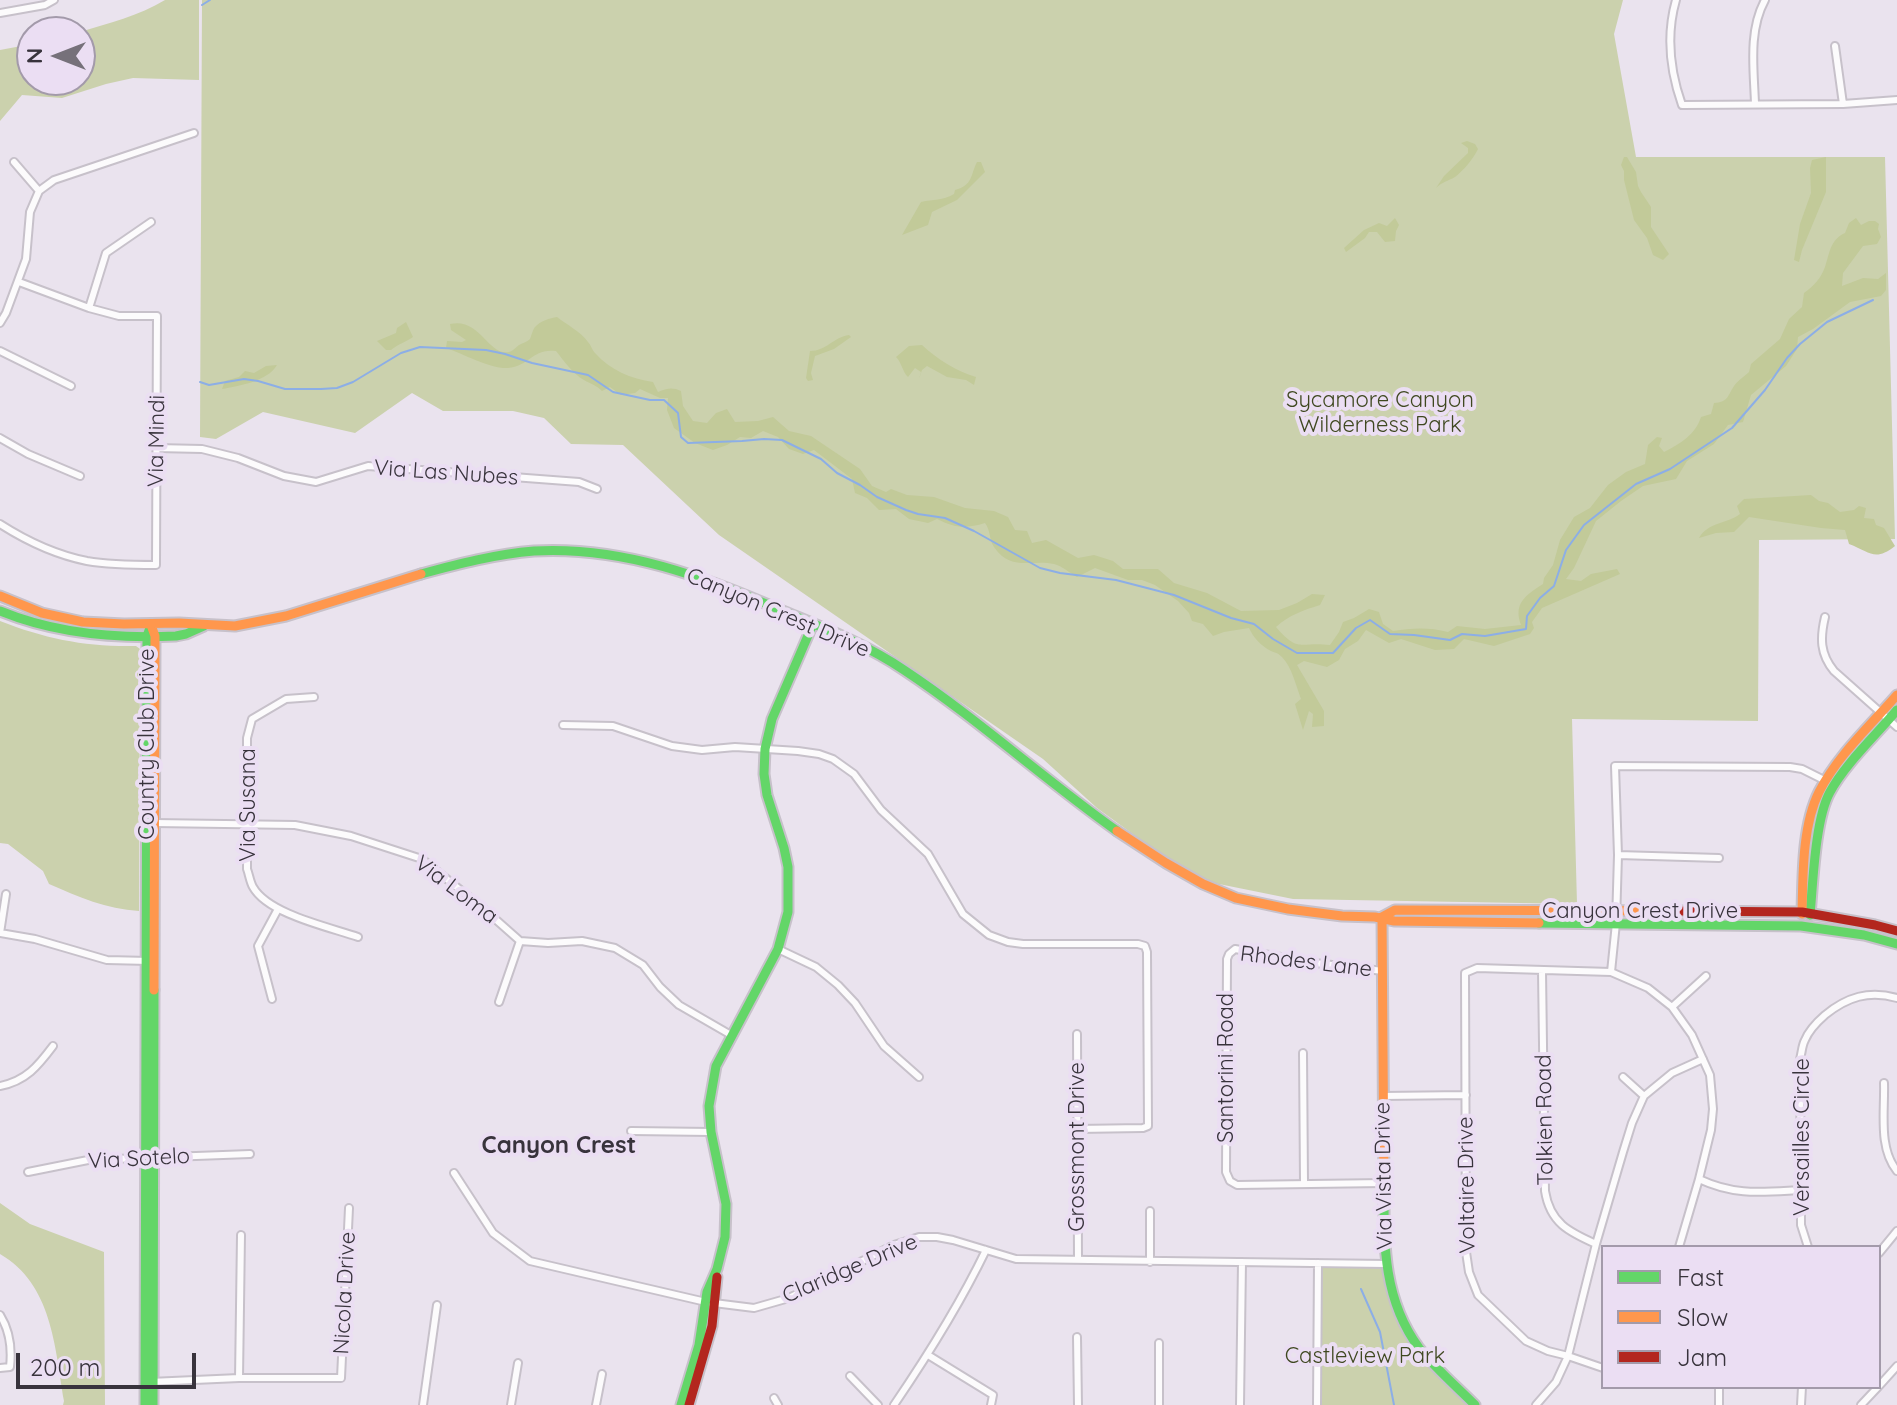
<!DOCTYPE html>
<html>
<head>
<meta charset="utf-8">
<style>
  body { margin:0 }
  #map { position:relative; width:1897px; height:1405px; overflow:hidden; background:#eae3ee; font-family:Quicksand,sans-serif }
  canvas { display:block }
  .legend { position:absolute; left:1601px; top:1245px; width:280px; height:144px; box-sizing:border-box; background:#ebdef3; border:2px solid #a39aaa; margin:0; padding:10px 14px; list-style:none; font-size:24px; color:#38333c }
  .legend li { display:flex; align-items:center; gap:16px; height:40px }
  .legend b { width:40px; border:2px solid #a39aaa }
  .north { position:absolute; left:16px; top:16px; width:80px; height:80px; box-sizing:border-box; background:#ebdef3; border:2px solid #a39aaa; border-radius:50%; rotate:270deg; font-size:22px; font-weight:700; line-height:32px; text-align:center; color:#38333c }
  .north::after { content:''; display:block; margin:auto; width:28px; height:36px; background:#76717a; clip-path:polygon(50% 0,100% 100%,50% 72%,0 100%) }
  .scale { position:absolute; left:16px; top:1353px; width:180px; height:36px; box-sizing:border-box; border:4px solid #38333c; border-top:0; padding-left:10px; font-size:24px; line-height:28px; white-space:nowrap; color:#38333c; -webkit-text-stroke:6px #ebdef3; paint-order:stroke }
</style>
</head>
<body>
<div id="map">
<canvas width="1897" height="1405"></canvas>
<ul class="legend">
<li><b style="height:10px;background:#63d668"></b>Fast</li>
<li><b style="height:10px;background:#ff974d"></b>Slow</li>
<li><b style="height:10px;background:#b3261e"></b>Jam</li>
</ul>
<div class="north">N</div>
<div class="scale">200 m</div>
</div>
<script>
const g = document.querySelector('canvas').getContext('2d');
g.lineJoin = 'round';
function fill(path, color) { g.fillStyle = color; g.fill(path, 'evenodd'); }
function trace(path, color, width, dash) { g.strokeStyle = color; g.lineWidth = width; g.lineCap = dash ? 'butt' : 'round'; g.setLineDash(dash || []); g.stroke(path); }
function write(font, color, halo, rows, align = 'center') {
  g.font = font + ' Quicksand,sans-serif'; g.lineWidth = 8; g.setLineDash([]); g.textBaseline = 'middle'; g.strokeStyle = halo; g.fillStyle = color; for (const [text, x, y, turn = 0] of rows) {
    g.save(); g.translate(x, y); g.rotate((+turn || 0) * Math.PI / 180); g.textAlign = isNaN(turn) ? turn : align; if (halo) g.strokeText(text, 0, 0); g.fillText(text, 0, 0); g.restore();
  }
}
const green = new Path2D(`
  M165,0H199V80L133,78L106,84L62,98L22,95L0,121V50L32,44V80H80V32C108,23 139,16 165,0Z
  M202,0H1623L1614,34L1636,157H1885L1895,539L1759,540L1758,721L1572,719L1577,904L1293,899L1209,882L1152,848L1097,808L1043,759L719,535L623,445L571,444L544,418L513,411H443L412,393L355,433L263,412L216,439L200,437Z
  M0,621C46,639 86,647 136,646L140,649L139,911C106,909 79,897 49,884L43,871L8,844L0,843Z
  M0,1203L30,1224L104,1252L105,1405H63L64,1401C55,1347 52,1284 0,1254Z
  M1385,1259L1408,1331L1477,1405H1316V1260Z`);
const forest = new Path2D(`
  M1467,141L1475,144L1478,149C1474,158 1463,171 1455,177C1448,181 1442,182 1436,188L1444,176L1468,153V148L1461,143Z
  M1624,157H1627L1636,172L1638,186L1641,192L1651,207V227L1669,254L1663,260L1653,255L1647,238L1634,220L1624,180V171L1621,165Z
  M1826,157V192L1802,250L1799,262L1794,260L1800,224L1811,193L1810,168L1812,160Z
  M977,162H981L985,172L957,200L932,212L928,225L902,235L921,202C934,199 942,201 954,194L955,190C973,185 970,176 977,162Z
  M1395,218L1399,225L1396,231L1395,241L1385,242L1377,232H1369L1365,238L1346,252L1344,248L1364,230L1379,223L1387,226Z
  M1856,218L1861,225L1869,221H1875L1879,224L1878,229L1881,237L1877,244L1863,246L1843,273L1842,286L1863,278L1878,279L1886,273V290L1881,296L1850,302L1813,329L1798,337L1797,349L1786,366L1751,395L1743,422L1728,425L1714,444L1687,461L1676,479L1643,486L1621,501L1596,521L1574,568L1566,579L1581,581L1591,574L1617,569L1620,574L1542,608L1532,622L1534,628L1530,634L1494,646L1464,639L1454,649L1435,650L1401,639L1389,643L1366,630L1358,641L1345,649L1339,660L1327,667L1304,661L1297,665L1324,711V726L1312,727L1313,714L1309,711L1303,730L1295,704L1301,699C1296,686 1292,667 1282,657C1278,653 1276,653 1271,651C1261,646 1253,637 1249,628L1224,632L1213,636L1203,624L1192,621L1189,613L1178,601L1155,585L1142,580H1128L1095,568L1077,577C1070,573 1062,566 1054,564C1032,559 1011,572 994,547C989,540 991,531 985,523C965,529 955,528 937,519L928,523L909,519L896,509L879,510L867,498L855,493L852,479L814,450L803,454L789,449L778,437L763,431L751,438L740,437L727,445L713,450L695,443L674,428L667,410L668,398H660L640,389L635,393L621,395L610,387L602,391C596,385 591,384 584,380C573,374 564,361 556,351C532,348 530,366 508,368C490,369 464,354 446,348L447,341L462,342L466,340L451,330L450,324C480,317 488,356 509,352C513,351 515,348 519,345C522,343 527,342 530,339C531,337 533,329 535,327C540,321 550,318 557,317C566,324 581,332 588,342C591,345 592,350 595,353C610,370 631,379 653,382L658,392C667,388 673,387 681,391L683,406L693,421L707,423L716,413L727,409L735,422L758,421L773,417L789,431L811,436L860,469L872,486L886,492L891,489L907,495L934,497L965,508L994,511L1008,517L1015,530L1027,531L1032,543L1046,540L1078,558L1094,555L1113,561L1123,569H1158L1174,583L1207,593L1241,611L1279,610L1297,603L1312,594L1325,595L1320,605C1304,610 1289,615 1276,627C1299,654 1300,641 1330,645L1339,632L1343,622L1354,618L1369,609L1379,612L1383,624L1393,631C1412,628 1429,627 1448,632L1457,626L1485,629L1521,625C1513,603 1526,595 1543,584L1544,578L1553,565L1560,540L1574,517L1590,508L1608,485L1626,472L1645,464L1648,445L1657,437L1662,438L1659,446L1664,452C1680,444 1696,434 1701,417L1711,414L1714,403C1728,402 1727,397 1734,386C1737,381 1744,377 1749,372L1751,364L1780,339L1789,319L1802,307L1804,293C1814,286 1821,278 1825,267C1830,252 1830,240 1845,233L1849,223Z
  M406,322L413,337C406,342 398,344 391,350H386L377,341L396,333L397,328Z
  M849,335L851,337L834,349L815,356L811,373L813,380L808,381L806,378L810,351C826,351 834,337 849,335Z
  M922,345C937,359 956,371 976,377L974,385L966,380L947,377L927,366L922,370L919,379L921,372L915,368L908,377C902,371 902,363 896,357L909,346Z
  M277,365C268,381 239,386 222,389L225,381L239,377L245,371L254,373L266,366Z
  M1811,495L1819,501L1828,503L1840,512L1854,510L1859,506L1866,508L1864,518L1874,519L1876,525L1884,528L1895,546C1875,562 1870,552 1849,544L1845,530L1821,528L1749,517L1734,532L1716,533L1699,538C1708,522 1727,524 1740,514L1737,506L1744,499Z`);
const stream = new Path2D(`
  M202,5L210,0
  M200,382L209,385L244,379L258,381L285,389H321L337,388L353,382L401,353L420,347L486,350L505,354L532,363L588,375L613,392L650,400H664L678,413L681,437L688,443L742,441L764,439L782,440L821,459L837,473L860,485L877,497L906,510L918,514L945,518L974,531L1040,568L1060,573L1116,580L1174,595L1231,618L1254,624L1273,639L1297,653H1333L1356,628L1370,620L1390,634L1414,635L1450,640L1462,634L1485,636L1526,629L1527,616L1540,598L1554,586L1566,550L1584,525L1636,484L1670,469L1732,428L1765,390L1787,358L1800,344L1827,322L1873,300
  M1361,1289L1380,1332L1394,1405`);
const street = new Path2D(`
  M1676,0C1666,35 1670,71 1682,105L1843,104L1897,100
  M0,13L45,5L54,0
  M1835,46L1843,104
  M1755,104C1754,70 1748,31 1765,0
  M39,191L54,180L194,133
  M89,308L106,253L151,222
  M0,323L6,313L26,259L30,212L39,191L14,162
  M0,351L71,386
  M0,438L28,454L80,476
  M156,448L202,449L238,458L284,476L316,482L368,466L579,482L597,489
  M0,524C25,540 57,555 87,561C110,565 133,565 156,565L157,316H119L89,308L19,282
  M1825,617C1820,638 1820,654 1834,671L1897,727
  M314,697L286,699L252,719L247,738V869C249,874 250,882 253,887C268,914 329,927 358,937
  M563,725L613,726L672,746L702,750L735,747L798,751L819,754L833,759L854,774L881,810L928,854L963,914L989,935L1008,942L1023,944H1138L1145,946L1147,952L1148,1126L1143,1128L1077,1129
  M154,823L295,825L351,836L422,859L485,910L520,941L548,943L582,941L615,948L643,965L660,987L679,1005L731,1035
  M1618,855L1719,858
  M0,933L35,939L107,960L149,961
  M0,933L6,894
  M778,949L816,967L838,985L855,1003L884,1046L919,1077
  M1383,971L1315,963L1235,949L1229,954L1227,959L1226,1172L1230,1181L1237,1185L1384,1183
  M1542,971L1545,1191C1550,1223 1569,1232 1596,1244
  M1611,972L1616,923L1618,855L1615,766L1790,767L1802,769L1826,781
  M272,999L258,946L278,909
  M499,1002L520,941
  M1672,1007L1706,976
  M1077,1034L1078,1260
  M1303,1053L1304,1183
  M1623,1077L1644,1096
  M1884,1083C1885,1111 1878,1148 1897,1171
  M0,1086C26,1081 38,1066 53,1046
  M1383,1096L1466,1095
  M631,1131L711,1132
  M28,1172L88,1160L250,1154
  M454,1173L493,1233L530,1261L706,1302L754,1308L789,1298L894,1245L919,1237H937L953,1240L1016,1259L1386,1264
  M1699,1179C1735,1196 1762,1192 1801,1190
  M1808,1247L1801,1225L1800,1059C1802,1052 1802,1045 1805,1040C1809,1030 1817,1022 1825,1015C1847,997 1869,990 1897,998
  M1879,1253L1897,1231
  M1150,1262V1211
  M0,1315C10,1331 12,1349 10,1367L0,1368
  M1077,1337L1078,1405
  M1159,1343V1405
  M928,1355L993,1395L991,1405
  M1603,1368L1568,1356L1548,1351L1526,1341L1478,1295L1469,1272L1466,1252L1465,973L1477,968L1611,972L1648,988L1672,1007L1692,1035L1710,1075L1713,1109L1711,1130L1699,1179L1679,1247
  M850,1376L878,1405
  M239,1378L241,1235
  M150,1382L239,1378H341L349,1208
  M1879,1386L1897,1366
  M1719,1387V1405
  M774,1398L778,1405
  M423,1405L437,1305
  M511,1405L518,1363
  M596,1405L602,1374
  M894,1405C928,1355 960,1304 986,1250
  M1240,1405L1242,1262
  M1317,1405L1318,1263
  M1536,1405L1556,1382L1568,1356L1596,1244L1623,1152L1632,1123L1644,1096L1672,1073L1703,1059
  M1801,1405L1802,1387
  M1861,1405L1878,1387`);
const fast = new Path2D(`
  M421,574C458,564 496,554 534,551C623,546 705,577 785,612C826,629 867,645 904,670C978,719 1045,780 1117,831
  M0,611C56,634 115,639 176,636L186,634L204,626
  M1810,915C1813,883 1815,819 1830,792C1845,764 1876,735 1897,710
  M1539,923L1801,926L1864,935L1897,944
  M1384,1183C1384,1241 1382,1298 1419,1348C1436,1369 1456,1386 1475,1405
  M145,1405L147,636L151,625
  M153,1405L154,990
  M681,1405L699,1345L707,1292L717,1269L725,1237L726,1204L711,1132L709,1106L716,1066L778,949L788,912V867L784,848L767,795L764,774L765,749L772,719L813,624`);
const slow = new Path2D(`
  M0,596L42,613L83,622L124,624L179,623L235,626L286,616L421,574
  M151,625L155,636L154,990
  M1117,831L1166,863L1203,884L1236,898L1288,909L1342,916L1375,917L1394,921L1539,923
  M1802,914C1803,876 1802,826 1819,792C1838,755 1870,726 1897,695
  M1382,917L1384,1183
  M1382,917L1395,910L1678,911`);
const jam = new Path2D(`
  M1678,911L1802,912L1875,925L1897,931
  M689,1405L712,1326L717,1277`);
const parkNames = [
  ["Sycamore Canyon",1380,400],
  ["Wilderness Park",1380,425],
  ["Castleview Park",1365,1356]
];
const streetNames = [
  ["Via Mindi",157,441,-89],
  ["Via Las Nubes",446,473,4],
  ["Canyon Crest Drive",778,613,23],
  ["Country Club Drive",147,744,-90],
  ["Via Susana",248,805,-90],
  ["Via Loma",456,890,37],
  ["Canyon Crest Drive",1640,911],
  ["Rhodes Lane",1306,962,7],
  ["Santorini Road",1226,1068,-90],
  ["Tolkien Road",1545,1120,-91],
  ["Versailles Circle",1802,1137,-90],
  ["Grossmont Drive",1077,1147,-90],
  ["Via Sotelo",139,1159,-3],
  ["Via Vista Drive",1384,1176,-91],
  ["Voltaire Drive",1467,1185,-91],
  ["Claridge Drive",850,1269,-23],
  ["Nicola Drive",345,1293,-87]
];
const neighbourhoodNames = [
  ["Canyon Crest",559,1146]
];
fill(green, '#cbd1ad');
fill(forest, '#c2ca99');
trace(stream, '#8caee6', 2);
trace(street, '#c7c1ca', 10);
trace(fast, '#c7c1ca', 13);
trace(slow, '#c7c1ca', 13);
trace(jam, '#c7c1ca', 13);
trace(street, '#fcfbfc', 6);
trace(fast, '#63d668', 9);
trace(slow, '#ff974d', 9);
trace(jam, '#b3261e', 9);
write('22px', '#3f4820', '#ebdef3', parkNames);
write('22px', '#38333c', '#ebdef3', streetNames);
write('bold 24px', '#38333c', '#ebdef3', neighbourhoodNames);
</script>
</body>
</html>
